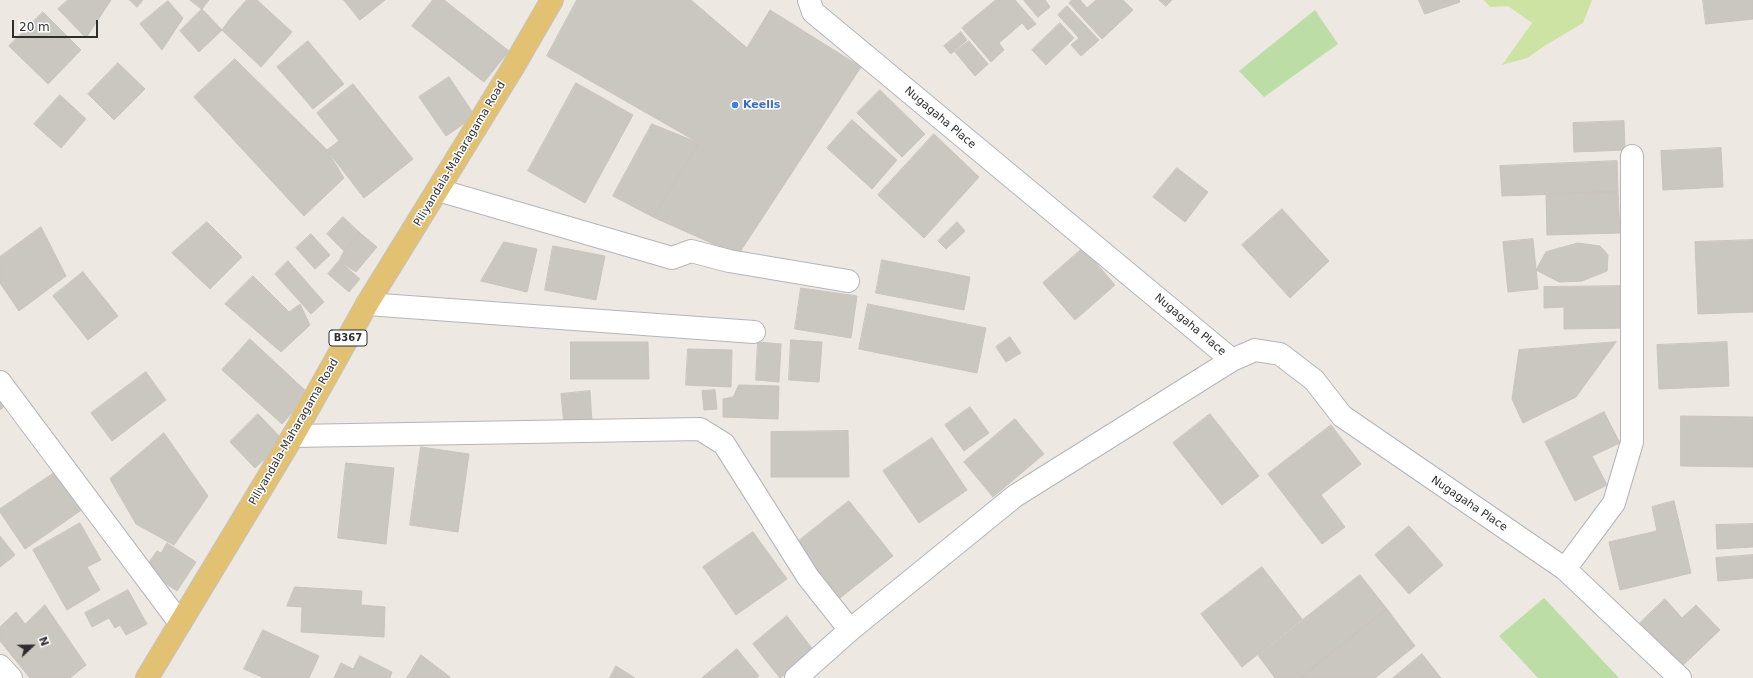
<!DOCTYPE html>
<html>
<head>
<meta charset="utf-8">
<style>
  body { margin:0 }
  #map { position:relative; width:1753px; height:678px; overflow:hidden; background:#ede8e2; font-family:"DejaVu Sans",sans-serif }
  canvas { display:block }
  .north { position:absolute; left:12px; top:626px; width:40px; height:40px; -webkit-text-stroke:3px #fff; paint-order:stroke; rotate:68deg; font-size:11px; font-weight:700; line-height:16px; text-align:center; color:#2e2e2e }
  .north::after { content:''; display:block; margin:auto; width:14px; height:18px; background:#2e2e2e; clip-path:polygon(50% 0,100% 100%,50% 72%,0 100%) }
  .scale { position:absolute; left:12px; top:20px; width:86px; height:18px; box-sizing:border-box; border:2px solid #2e2e2e; border-top:0; padding-left:5px; font-size:12px; line-height:14px; white-space:nowrap; color:#2e2e2e; -webkit-text-stroke:3px #fff; paint-order:stroke }
</style>
</head>
<body>
<div id="map">
<canvas width="1753" height="678"></canvas>
<div class="north">N</div>
<div class="scale">20 m</div>
</div>
<script>
const g = document.querySelector('canvas').getContext('2d');
g.lineJoin = 'round';
function fill(path, color) { g.fillStyle = color; g.fill(path, 'evenodd'); }
function trace(path, color, width, dash) { g.strokeStyle = color; g.lineWidth = width; g.lineCap = dash ? 'butt' : 'round'; g.setLineDash(dash || []); g.stroke(path); }
function write(font, color, halo, rows, align = 'center') {
  g.font = font + ' "DejaVu Sans",sans-serif'; g.lineWidth = 3; g.setLineDash([]); g.textBaseline = 'middle'; g.strokeStyle = halo; g.fillStyle = color; for (const [text, x, y, turn = 0] of rows) {
    g.save(); g.translate(x, y); g.rotate((+turn || 0) * Math.PI / 180); g.textAlign = isNaN(turn) ? turn : align; if (halo) g.strokeText(text, 0, 0); g.fillText(text, 0, 0); g.restore();
  }
}
const green = new Path2D(`
  M1315,10L1338,44L1264,97L1239,71Z
  M1544,598L1619,678H1538L1499,636Z`);
const pitch = new Path2D(`
  M1484,0H1592L1583,23L1546,45L1527,58L1502,65L1532,23L1508,6L1490,7Z`);
const building = new Path2D(`
  M68,0H111L86,38L58,9Z
  M130,0H143L137,7Z
  M190,0H209L202,9Z
  M247,0H257L292,32L261,67L222,30L229,20Z
  M344,0H385L360,20Z
  M433,0H444L509,51L484,82L412,26Z
  M577,0H691L747,48L770,10L861,67L738,255L653,217L699,143L547,56Z
  M996,0H1015L1036,24L1028,30L1022,23L999,43L1004,50L991,62L962,28Z
  M1024,0H1045L1050,7L1038,17Z
  M1072,0H1080L1087,8L1096,0H1123L1133,10L1102,39L1069,3Z
  M1159,0H1172L1166,6Z
  M1419,0H1459L1460,2L1425,14Z
  M1703,0H1753V19L1706,24Z
  M168,1L183,18L162,50L140,24Z
  M1067,6L1099,40L1081,56L1071,45L1079,38L1058,15Z
  M202,9L222,30L199,52L180,31Z
  M43,12L81,50L48,84L9,46Z
  M1060,23L1074,38L1046,65L1032,50Z
  M961,32L967,40L951,54L944,46Z
  M308,41L344,84L313,109L277,67Z
  M969,41L988,64L975,76L955,52Z
  M235,59L327,150L344,178L304,216L194,97Z
  M118,63L145,89L114,120L88,94Z
  M449,77L475,116L446,136L419,97Z
  M576,83L633,115L585,203L528,171Z
  M353,84L413,159L364,198L327,150L339,141L317,113Z
  M880,90L925,134L902,157L857,113Z
  M60,95L86,119L61,148L34,124Z
  M852,120L897,160L872,189L827,148Z
  M1624,121L1625,150L1574,152L1573,123Z
  M652,124L699,143L653,217L613,196Z
  M934,134L979,177L924,238L878,195Z
  M1721,148L1723,187L1663,190L1661,151Z
  M1617,161L1618,192L1502,196L1500,166Z
  M1177,168L1208,192L1185,222L1153,197Z
  M1618,192L1620,233L1547,235L1546,194Z
  M1282,209L1329,261L1290,298L1242,245Z
  M343,217L360,233L344,251L327,234Z
  M207,222L242,257L210,289L172,253Z
  M957,222L965,231L946,249L938,241Z
  M41,227L66,276L19,311L0,283V257Z
  M360,233L377,247L356,272L339,261L344,251Z
  M311,234L330,255L315,269L296,248Z
  M1533,239L1538,289L1508,292L1503,242Z
  M1753,240V312L1698,314L1695,242Z
  M504,242L537,249L527,292L481,281Z
  M1578,243L1600,246L1608,255L1607,271L1582,281L1559,282L1536,270L1546,252Z
  M553,246L605,256L596,300L545,290Z
  M1083,248L1115,285L1075,320L1043,283Z
  M882,260L970,277L964,310L876,293Z
  M288,261L324,302L311,314L275,274Z
  M339,261L360,279L349,292L328,274Z
  M83,272L118,316L88,340L53,296Z
  M253,276L289,312L300,304L310,325L281,352L225,304Z
  M1627,286L1628,328L1564,329V307L1544,308V287Z
  M801,288L857,296L851,338L795,329Z
  M868,304L986,328L977,373L859,349Z
  M1010,337L1021,353L1006,362L996,347Z
  M250,339L309,394L282,424L222,370Z
  M791,340L822,342L819,382L789,380Z
  M571,342H648L649,379H571Z
  M758,342L781,344L779,382L756,380Z
  M1616,342L1576,397L1523,423L1512,399L1519,350Z
  M1727,342L1729,386L1659,389L1657,345Z
  M688,349L732,350L731,387L686,385Z
  M146,372L166,400L112,441L91,413Z
  M739,385L779,386L778,419L723,417V399L733,397Z
  M715,390L717,409L704,410L702,391Z
  M590,391L592,422L564,425L561,394Z
  M0,392L9,402L0,410Z
  M970,407L989,433L964,451L945,425Z
  M1604,412L1620,443L1592,456L1607,485L1575,501L1545,442Z
  M258,414L284,441L255,468L230,442Z
  M1210,414L1259,476L1222,505L1173,443Z
  M1681,416L1753,417V467L1681,466Z
  M1015,419L1044,454L993,497L964,462Z
  M1331,425L1361,464L1321,495L1345,527L1322,544L1268,474Z
  M848,431L849,477H771V432Z
  M164,433L208,496L174,545L136,524L110,479Z
  M932,438L967,490L919,523L883,471Z
  M421,447L469,454L458,532L410,525Z
  M346,463L394,468L386,544L338,538Z
  M57,471L83,509L25,549L0,512V509Z
  M849,501L893,556L840,598L796,543Z
  M1674,501L1691,573L1620,590L1609,542L1657,531L1652,507Z
  M80,523L101,560L87,567L100,590L67,610L33,550Z
  M1753,524V547L1717,549L1716,525Z
  M1409,526L1443,565L1409,594L1375,555Z
  M753,532L787,579L736,615L703,567Z
  M0,536L15,555L0,567Z
  M167,543L196,562L177,591L144,569L157,551L161,553Z
  M1753,555V578L1718,581L1716,558Z
  M1262,567L1302,619L1242,667L1201,614Z
  M1360,575L1387,609L1300,678H1275L1258,655Z
  M295,587L362,591L361,605L385,607L384,637L301,632L302,607L287,606Z
  M128,590L147,624L126,635L120,625L115,628L109,618L92,627L85,613Z
  M1665,599L1682,618L1696,605L1720,630L1678,670L1636,627Z
  M45,605L86,665L70,678H30L0,641V627L16,612L25,624Z
  M1387,609L1415,646L1375,678H1300Z
  M787,616L814,651L780,678L753,644Z
  M263,630L319,656L309,678H264L244,669Z
  M737,649L759,676L756,678H702Z
  M1422,654L1441,678H1393Z
  M421,655L450,677V678H407Z
  M360,656L392,672L390,678H334L341,663L353,669Z
  M616,666L635,678H610Z`);
const minor = new Path2D(`
  M809,0L813,12L1232,360L1255,350L1280,354L1314,380L1342,416L1565,569L1680,678
  M438,190L672,258L691,251L729,261L848,281
  M367,304L754,332
  M0,382L180,623
  M293,436L700,429L724,444L808,577L850,630
  M1565,569L1614,503L1632,442V156
  M0,666L11,678
  M796,678L850,630L1015,496L1232,360`);
const major = new Path2D(`
  M147,678L293,436L367,304L512,69L552,0`);
const markers = [
  [735,105,4,"#3f7fe0"]
];
const shields = [
  [348,338,38]
];
const shieldNames = [
  ["B367",348,338]
];
const shopNames = [
  ["Keells",743,105]
];
const streetNames = [
  ["Nugagaha Place",940,118,40],
  ["Piliyandala-Maharagama Road",460,154,-59],
  ["Nugagaha Place",1190,325,40],
  ["Piliyandala-Maharagama Road",294,432,-60],
  ["Nugagaha Place",1469,504,34]
];
fill(green, '#bcdda6');
fill(pitch, '#cce3a3');
fill(building, '#cac6c0');
trace(building, '#c9c4bc', 1);
trace(minor, '#b3b5bc', 24);
trace(major, '#c4c4c4', 24);
trace(minor, '#fff', 22);
trace(major, '#e2c172', 22);
for (const [x, y, r, color] of markers) { const dot = new Path2D(); dot.arc(x, y, r, 0, 2 * Math.PI); g.fillStyle = color; g.fill(dot); trace(dot, '#fff', 1.5); }
for (const [x, y, w] of shields) { const box = new Path2D(); box.roundRect(x - w / 2, y - 8, w, 16, 3); g.fillStyle = '#fff'; g.fill(box); trace(box, '#2e2e2e', 1); }
write('bold 10px', '#2e2e2e', null, shieldNames);
write('bold 11px', '#366cbe', '#fff', shopNames, 'left');
write('11px', '#2e2e2e', '#fff', streetNames);
</script>
</body>
</html>
